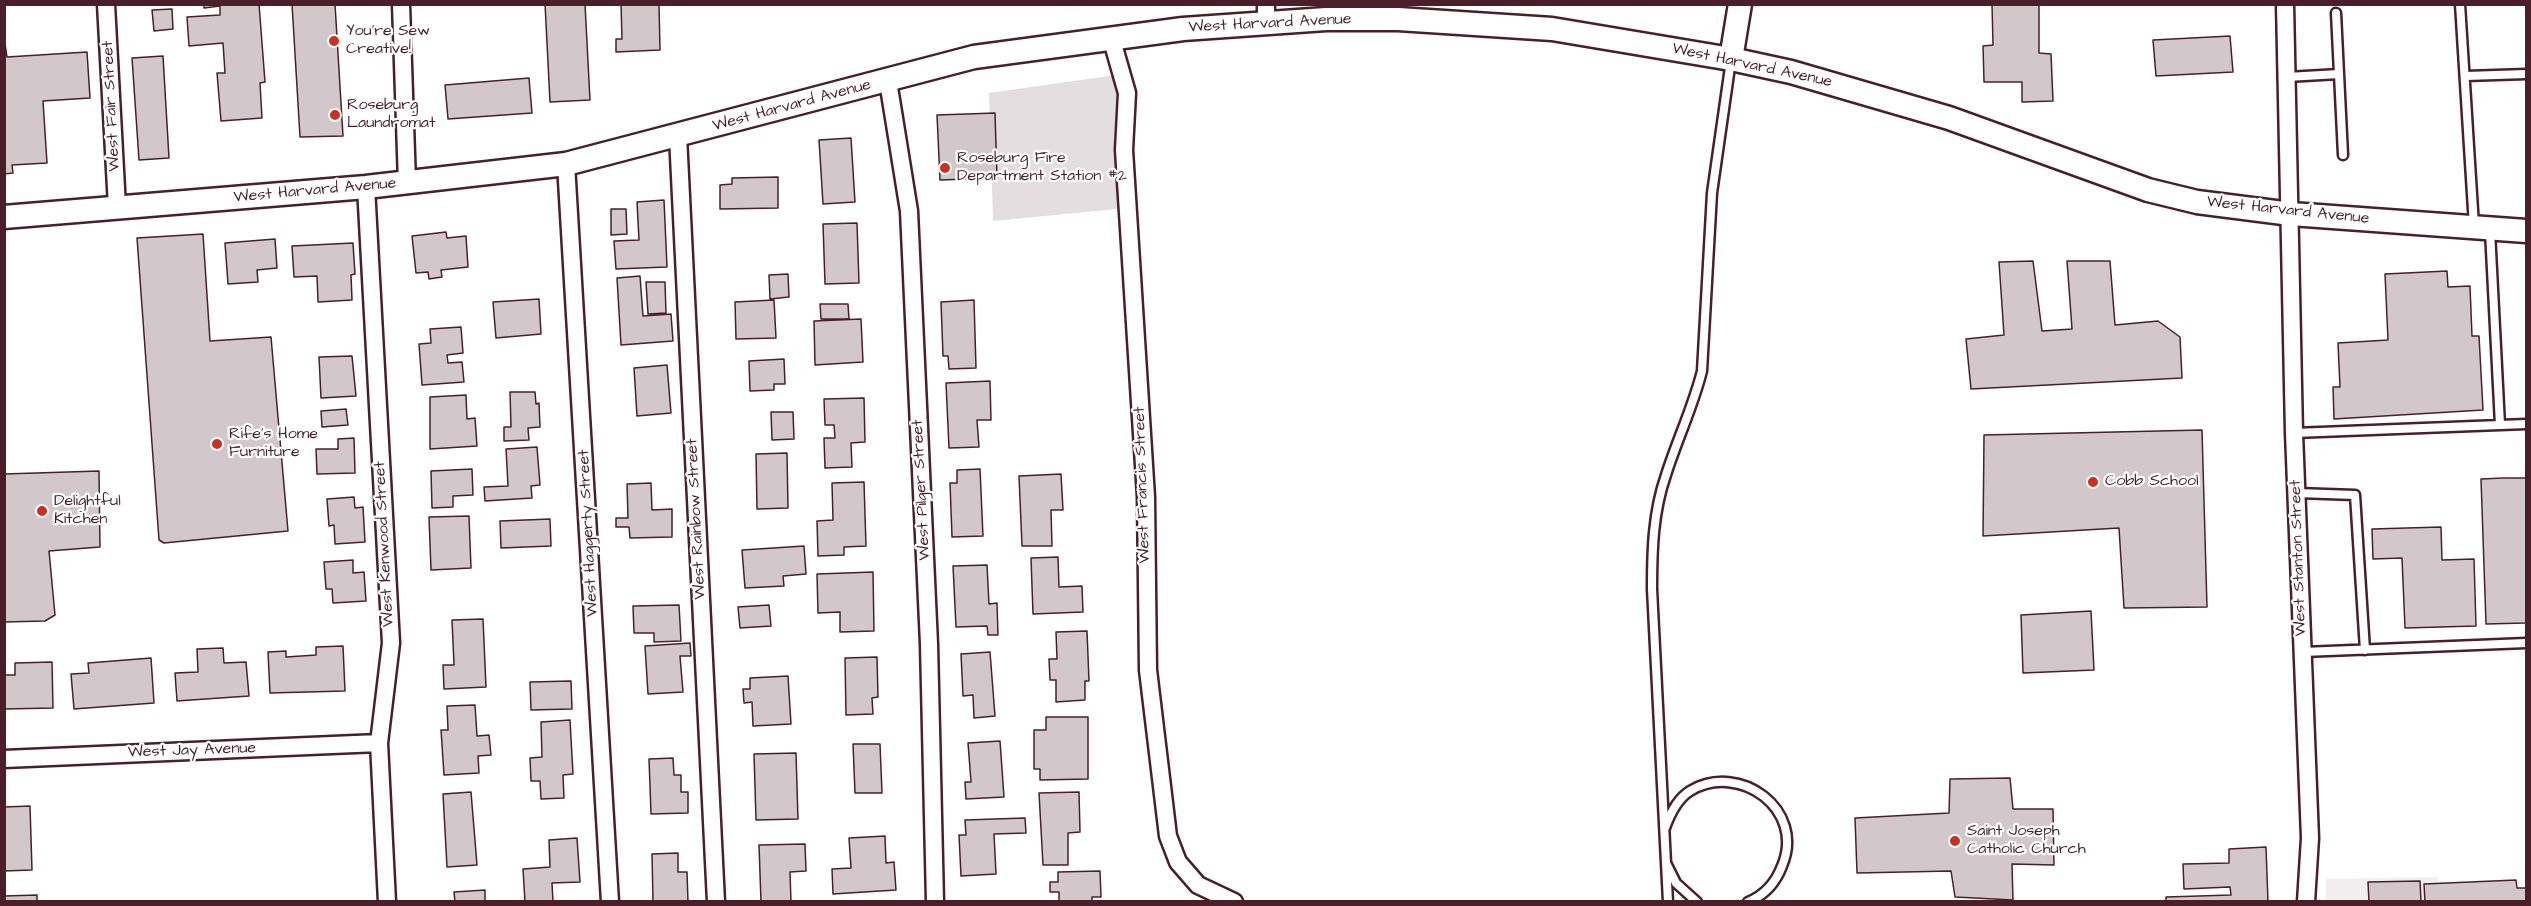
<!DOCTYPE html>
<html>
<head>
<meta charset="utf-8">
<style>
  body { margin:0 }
  #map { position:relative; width:2531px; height:906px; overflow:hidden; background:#fff; font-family:"Architects Daughter",sans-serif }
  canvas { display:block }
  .frame { position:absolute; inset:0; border:6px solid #4a1f2b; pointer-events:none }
</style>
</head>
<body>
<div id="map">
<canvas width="2531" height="906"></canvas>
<div class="frame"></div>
</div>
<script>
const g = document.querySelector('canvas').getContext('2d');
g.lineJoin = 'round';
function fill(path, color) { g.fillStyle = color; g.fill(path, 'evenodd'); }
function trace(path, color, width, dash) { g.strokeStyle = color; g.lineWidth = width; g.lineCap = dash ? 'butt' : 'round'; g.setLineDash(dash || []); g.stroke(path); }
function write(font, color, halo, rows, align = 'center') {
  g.font = font + ' "Architects Daughter",sans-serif'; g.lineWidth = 4.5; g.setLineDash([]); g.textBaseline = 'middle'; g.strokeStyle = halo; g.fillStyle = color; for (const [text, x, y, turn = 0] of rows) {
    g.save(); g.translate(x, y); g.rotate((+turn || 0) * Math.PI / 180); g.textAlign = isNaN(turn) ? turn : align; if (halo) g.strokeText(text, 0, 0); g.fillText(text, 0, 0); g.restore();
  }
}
const built = new Path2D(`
  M2438,877L2439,901L2326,902V879Z`);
const green = new Path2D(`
  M1123,74L1128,208L993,221L989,93Z`);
const building = new Path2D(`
  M204,4H259L265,82L260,83L262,118L221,121L217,73H225L223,43L189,46L187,17L220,15V6L204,8Z
  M292,4H335L343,136L300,137Z
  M545,4H585L590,100L550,102Z
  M621,4H659L660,50L616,52V39H622Z
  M1992,4H2039V53L2051,54L2053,101L2022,102V82H1984L1983,46L1993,45Z
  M172,9L173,29L154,31L152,10Z
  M4,36L7,57L87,52L90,98L43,101L47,163L12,165L13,173L4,174Z
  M2230,36L2233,72L2156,76L2153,40Z
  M163,56L169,158L139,160L132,58Z
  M529,78L532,113L448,119L445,85Z
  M995,113L997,178L940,180L937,115Z
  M851,138L855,202L823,204L819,140Z
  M778,177V208L720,209V185L732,184V178Z
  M664,200L667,267L616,269L614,241L639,240L637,202Z
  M611,209H626L627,234L611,235Z
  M857,223L859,283L825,284L823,224Z
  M446,232L447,238L466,236L468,267L441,270L442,277L429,279L428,272L416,273L412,236Z
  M203,234L210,341L271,337L288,531L164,543L159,540L137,238Z
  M275,239L277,268L257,270L258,282L228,284L225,243Z
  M353,243L355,274L351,275L352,300L318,302L317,276L294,277L292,246Z
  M2033,261L2042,331L2072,329L2067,261H2110L2115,325L2158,321L2180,337L2182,378L1971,389L1966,339L2004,335L1999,262Z
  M2447,271L2448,287L2470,286L2472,336H2479L2483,410L2334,419L2333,387H2340L2338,343L2388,340L2385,274Z
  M788,274L789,297L770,299L769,275Z
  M640,276L643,316L671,314L673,341L621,345L617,278Z
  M646,282H665L666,313L648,314Z
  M539,299L541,334L496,338L493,302Z
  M774,300L776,338L736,339L735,302Z
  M974,300L976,368L949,369L948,356H943L941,302Z
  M820,304H848L849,319H821Z
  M861,319L863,362L815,365L814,321Z
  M461,327L463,353L447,355L448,363L462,362L464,382L422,385L419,344L431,343L430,329Z
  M352,356L356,396L321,398L319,357Z
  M784,359L785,384H774V390L750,391L749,361Z
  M667,365L671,413L637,416L634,368Z
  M990,381L991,420H977L979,447L949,448L946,383Z
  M510,392H535L536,404L539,403L540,427L528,428L529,440L504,441V427H511Z
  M466,395L467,419L475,418L477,446L430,449V397Z
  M864,398L865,442L851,443L852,467L825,468L824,438H835L834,425H825L824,399Z
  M346,409L348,425L322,427L321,411Z
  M771,412H793L794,439L772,440Z
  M2202,430L2207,607L2124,608L2119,528L1983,536L1984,435Z
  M354,438L355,473L317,474L316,449H338V439Z
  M537,447L540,485L531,486L532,498L485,501L484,487L508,486L506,449Z
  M787,453L788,508L757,509L756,454Z
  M472,469L473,495L453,496V507L432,508L431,471Z
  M980,469L983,536L952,537L950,483H957V470Z
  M99,471L100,547L49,551L55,615L45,621L4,622V474Z
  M1061,474L1063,510H1051L1052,546H1022L1019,476Z
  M2503,478H2526V623L2486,624L2481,479Z
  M864,482L866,546L844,547V555L818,556L817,521L833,520L832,483Z
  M651,483L652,510L672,509V537L630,538L629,527H616V518H628L627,484Z
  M354,497L355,508L363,507L365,542L335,544L334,525L329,526L327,499Z
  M469,516L471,568L431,570L429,517Z
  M550,519L551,546L501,548L500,521Z
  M2441,527L2442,560L2474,559L2476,626L2405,628L2402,558L2373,559L2372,529Z
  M804,546L806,574L783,576L784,586L745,588L742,550Z
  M1058,557L1059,587L1082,586L1083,612L1033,614L1031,558Z
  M353,560V573L364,572L366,601L333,603L332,589H326L324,562Z
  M987,565L989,604L997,603L998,635H988L987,626L956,627L953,566Z
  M873,572L874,631L840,632V612L818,613L817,574Z
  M679,605L681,641L654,642V633H634L633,606Z
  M769,605L771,626L740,628L738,607Z
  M2091,611L2094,670L2023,673L2021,615Z
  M483,619L486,687L444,689L443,665H454L452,620Z
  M1087,631L1089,681H1085V700L1056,702V680H1050L1049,659H1057L1056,632Z
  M690,643L691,656H680L683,692L648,694L645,646Z
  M343,646L345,691L270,693L268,652L286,651V657L316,655V647Z
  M223,648L224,663L246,662L249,696L177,701L175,673L198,672L197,649Z
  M990,652L995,716L974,718L973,695L963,696L961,654Z
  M877,657L878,697L872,698L873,714L846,715L845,658Z
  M151,658L154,703L74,709L71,674L89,673L88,663Z
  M52,662L53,708L4,709V675H15V663Z
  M788,676L791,724L753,726L752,702L744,703L743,689H750V678Z
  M571,681L572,709L531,710L530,682Z
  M475,705L477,736L489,735L491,755L478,756L479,773L444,775L441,730H448L447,706Z
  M1046,717H1088V779L1040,780V769H1034V730H1046Z
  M570,720L573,774L563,775L564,798L541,799L540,781H531L530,758L542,757L541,722Z
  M1000,741L1004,797L966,799L965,782H971L968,743Z
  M853,744H880L882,793H855Z
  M796,753L798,819L756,820L754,754Z
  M673,758L674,775H681V792H688V813L651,814L649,759Z
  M2010,778L2013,809H2053L2054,865L2012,864L2013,900L1955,897L1951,871L1857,873L1855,818L1949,813L1950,779Z
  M471,792L477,865L447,867L443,794Z
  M1079,792L1080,832L1068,833V865H1043L1039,793Z
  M30,806L32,870L4,871V807Z
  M1025,818L1026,833L994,834L996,874L961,876L959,835H966L965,820Z
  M885,836L886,863L894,862L896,890L833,894L832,869L851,868L849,838Z
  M577,838L580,882L552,883L553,902H525L523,869L550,867L549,840Z
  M805,844L806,871L790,872L791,902H761L759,845Z
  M2266,847L2268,902H2166V897L2231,895L2230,887L2184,889L2183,864L2229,863V849Z
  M678,853V872H687L688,902H653L652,854Z
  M1100,871L1101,897H1092V902H1059V892H1050V882H1058V872Z
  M2516,880L2517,888H2526V902H2425L2424,884Z
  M2420,881L2421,902H2369L2368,882Z
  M485,890V902H455L454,892Z
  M37,895V902H4V896Z`);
const lane = new Path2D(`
  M2460,4L2474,226
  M2336,13L2343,155
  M2466,76L2526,74
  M2287,77L2339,74
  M2490,231L2500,425
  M2294,433L2526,424
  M2297,493L2355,495L2365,650
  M2303,652L2526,643
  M1665,828C1670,814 1677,799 1690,791C1740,761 1806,810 1782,866C1776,882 1765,895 1748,902
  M1666,863L1676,883L1697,902
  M1668,902L1652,589C1652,550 1653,512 1666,475C1677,440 1693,407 1702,371L1712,193L1731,60`);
const street = new Path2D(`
  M106,4L117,207
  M401,4L407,183
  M2285,4L2294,433L2310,838L2306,902
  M1266,23V4
  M1111,37L1127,93L1124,150L1146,497L1148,670L1168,836L1178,862L1198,885L1234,902
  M888,81L909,211L929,644L935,902
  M678,136L716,902
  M566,164L610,902
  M366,187L391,643L379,743L387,902
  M4,759L379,743`);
const secondary = new Path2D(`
  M1731,59L1740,4
  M4,217L366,187L566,164L974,57L1183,29L1326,19H1398L1552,29L1731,59L1791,72L1949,118L2148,190L2197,202L2291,214L2526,231`);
const markers = [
  [334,41,6,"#c8321e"],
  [335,115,6,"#c8321e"],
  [945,168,6,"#c8321e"],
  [217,444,6,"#c8321e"],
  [2093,482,6,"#c8321e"],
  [42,511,6,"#c8321e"],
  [1955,841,6,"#c8321e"]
];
const streetNames = [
  ["West Harvard Avenue",1270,24,-3],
  ["West Harvard Avenue",1752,66,12],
  ["West Fair Street",112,106,-93],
  ["West Harvard Avenue",792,106,-15],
  ["West Harvard Avenue",315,191,-5],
  ["West Harvard Avenue",2288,211,6],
  ["West Francis Street",1143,485,-92],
  ["West Pilger Street",922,490,-93],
  ["West Rainbow Street",697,519,-93],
  ["West Haggerty Street",589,533,-93],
  ["West Kenwood Street",385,544,-93],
  ["West Stanton Street",2299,558,-92],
  ["West Jay Avenue",192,751,-2]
];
const poiNames = [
  ["You're Sew",346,32],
  ["Creative!",346,50],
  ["Roseburg",347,106],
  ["Laundromat",347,124],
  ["Roseburg Fire",957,159],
  ["Department Station #2",957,177],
  ["Rife's Home",229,435],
  ["Furniture",229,453],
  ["Cobb School",2105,482],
  ["Delightful",54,502],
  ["Kitchen",54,520],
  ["Saint Joseph",1967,832],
  ["Catholic Church",1967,850]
];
fill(built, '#f2eeef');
fill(green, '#e5dee0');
fill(building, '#d2c7cb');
trace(building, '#4a1f2b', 1.5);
trace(lane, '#4a1f2b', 13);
trace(street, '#4a1f2b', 21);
trace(secondary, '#4a1f2b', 27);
trace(lane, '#fff', 8);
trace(street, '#fff', 16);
trace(secondary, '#fff', 22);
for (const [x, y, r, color] of markers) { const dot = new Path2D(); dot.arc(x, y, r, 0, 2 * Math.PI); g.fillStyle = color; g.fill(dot); trace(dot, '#fff', 2); }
write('16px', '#4a1f2b', '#fff', streetNames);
write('16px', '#4a1f2b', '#fff', poiNames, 'left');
</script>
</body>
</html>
